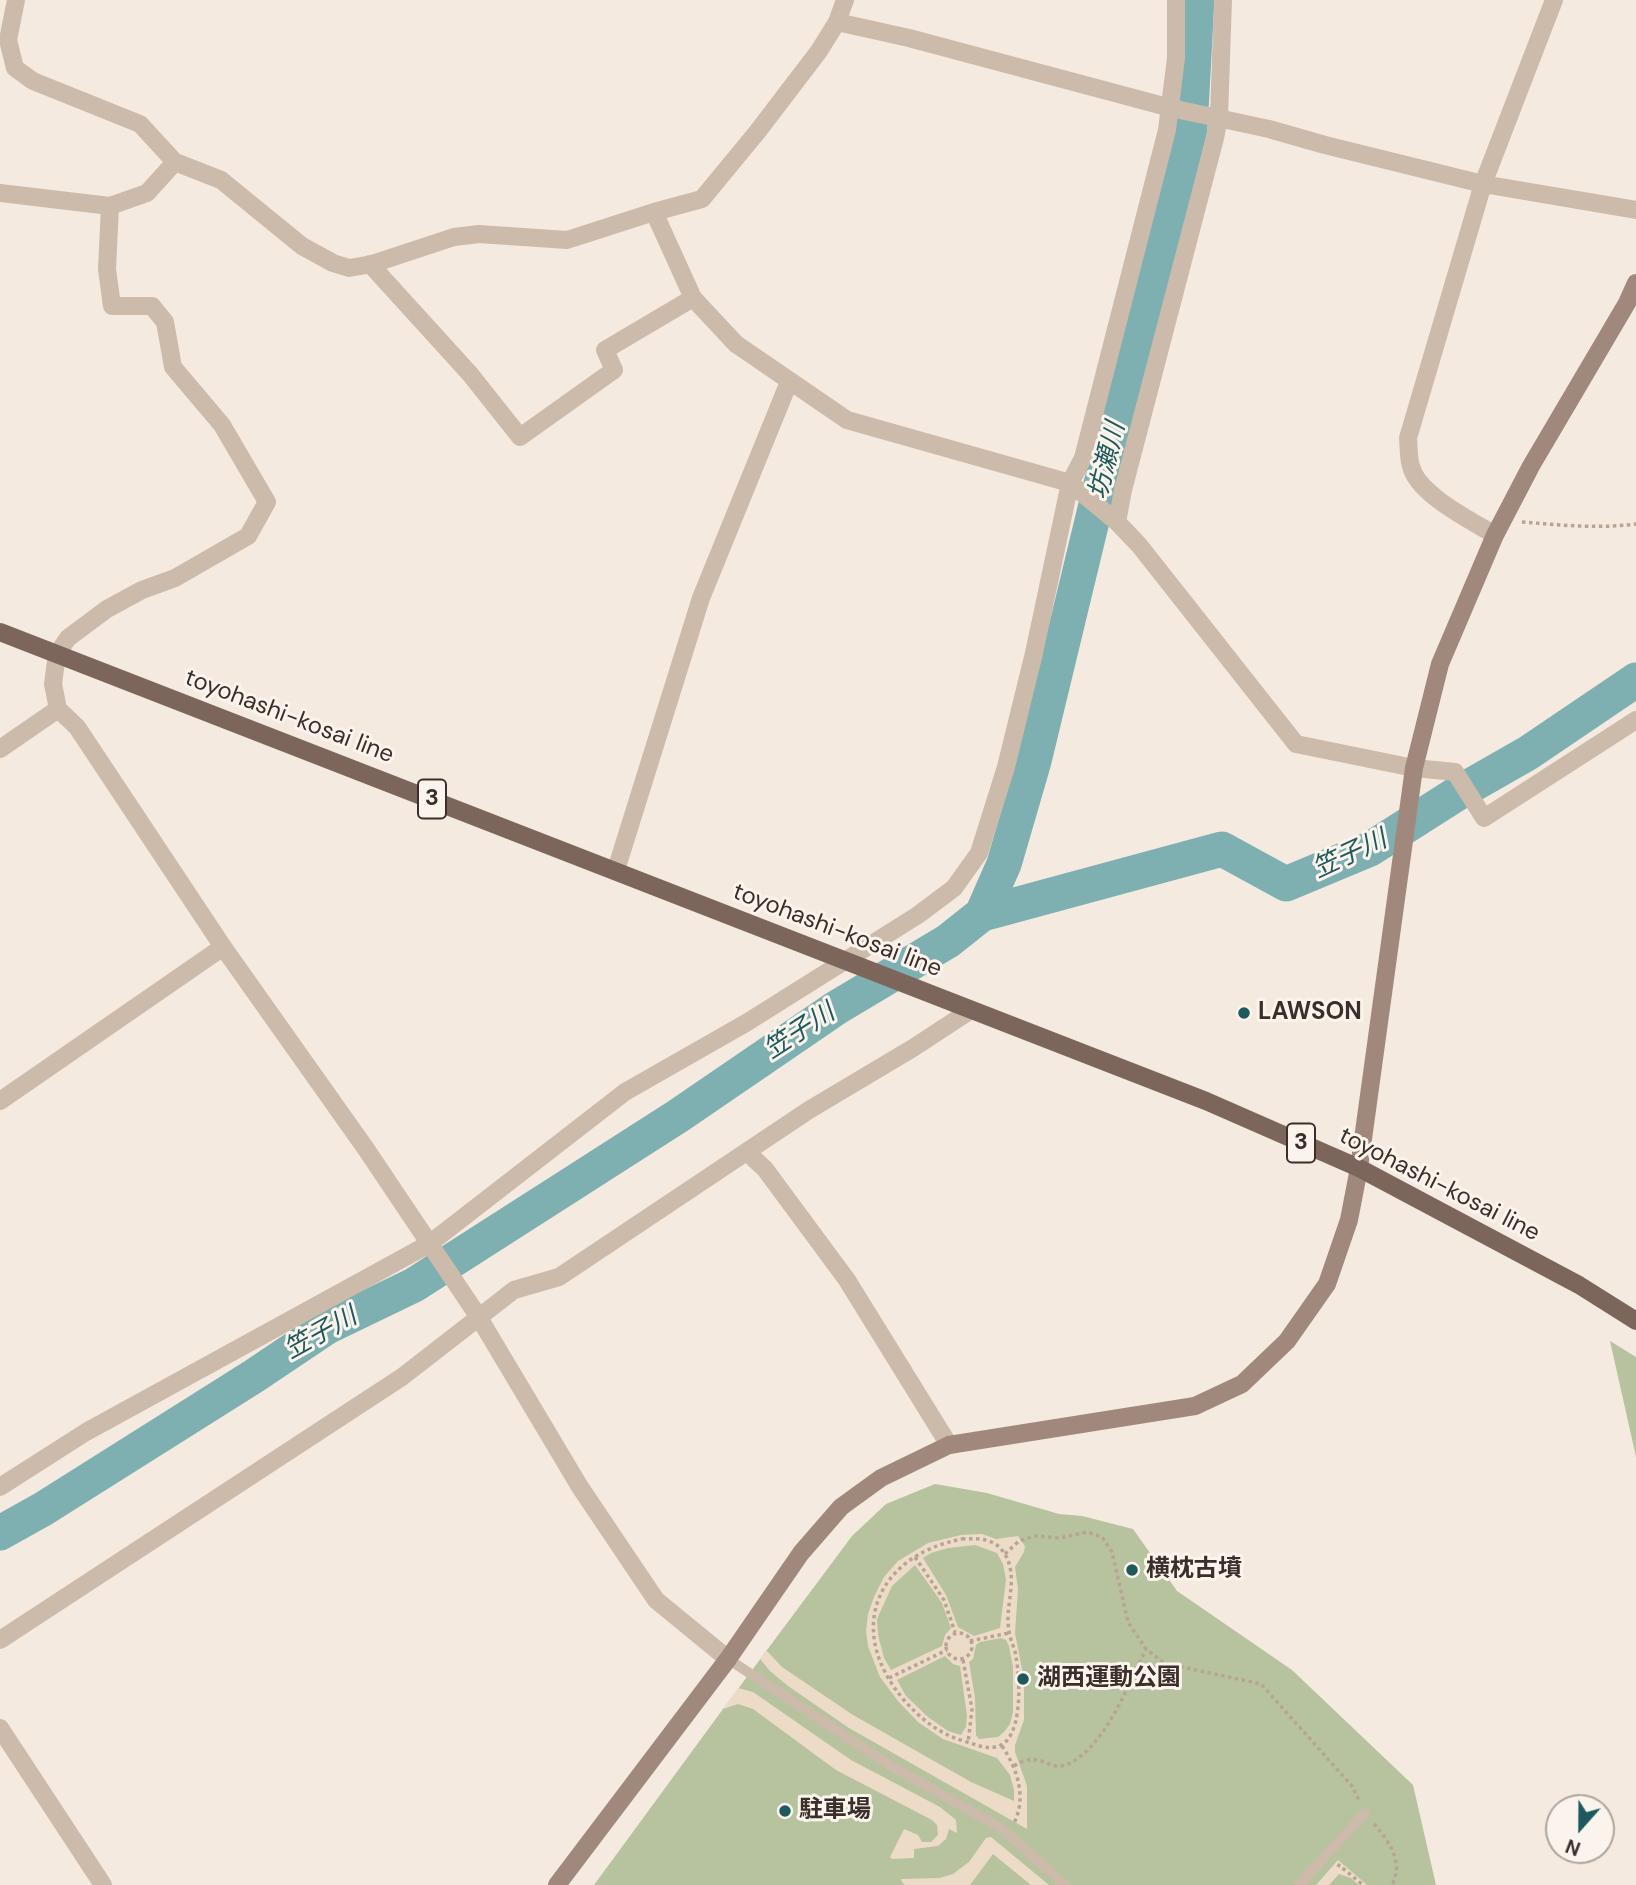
<!DOCTYPE html>
<html>
<head>
<meta charset="utf-8">
<style>
  body { margin:0 }
  #map { position:relative; width:1636px; height:1885px; overflow:hidden; background:#f4eae0; font-family:"DM Sans",sans-serif }
  canvas { display:block }
  .north { position:absolute; left:1545px; top:1794px; width:70px; height:70px; box-sizing:border-box; background:#fbf4ed; border:2px solid #aea59f; border-radius:50%; rotate:201deg; font-size:19px; font-weight:700; line-height:28px; text-align:center; color:#3a2f2a }
  .north::after { content:''; display:block; margin:auto; width:24px; height:32px; background:#1e595d; clip-path:polygon(50% 0,100% 100%,50% 72%,0 100%) }
</style>
</head>
<body>
<div id="map">
<canvas width="1636" height="1885"></canvas>
<div class="north">N</div>
</div>
<script>
const g = document.querySelector('canvas').getContext('2d');
g.lineJoin = 'round';
function fill(path, color) { g.fillStyle = color; g.fill(path, 'evenodd'); }
function trace(path, color, width, dash) { g.strokeStyle = color; g.lineWidth = width; g.lineCap = dash ? 'butt' : 'round'; g.setLineDash(dash || []); g.stroke(path); }
function write(font, color, halo, rows, align = 'center') {
  g.font = font + ' "DM Sans","Noto Sans JP",sans-serif'; g.lineWidth = 6; g.setLineDash([]); g.textBaseline = 'middle'; g.strokeStyle = halo; g.fillStyle = color; for (const [text, x, y, turn = 0] of rows) {
    g.save(); g.translate(x, y); g.rotate((+turn || 0) * Math.PI / 180); g.textAlign = isNaN(turn) ? turn : align; if (halo) g.strokeText(text, 0, 0); g.fillText(text, 0, 0); g.restore();
  }
}
const green = new Path2D(`
  M1610,1341L1636,1357V1457Z
  M935,1484L987,1493L1059,1514L1082,1516L1133,1529L1177,1591L1292,1670L1413,1785L1436,1885H594L723,1709L852,1536L886,1504Z`);
const plaza = new Path2D(`
  M982,1534L996,1539L1018,1536L1025,1546L1024,1552L1015,1567L1018,1589L1015,1633L1024,1680V1720L1015,1745V1752L1027,1786V1829L849,1728L788,1686L770,1671L760,1659L767,1651L782,1667L853,1715L971,1782L1014,1801V1790L1010,1775L997,1758L943,1739L918,1722L898,1701L880,1677L868,1646L866,1631L868,1614L874,1597L884,1577L898,1561L928,1543L961,1535ZM975,1545L997,1553L1003,1564L1006,1580L1000,1628L974,1636L958,1627L946,1595L923,1558L931,1553L948,1548ZM915,1565L942,1603L951,1628L945,1635L942,1646L891,1670L884,1658L878,1635L877,1619L892,1586ZM1001,1638L1006,1640L1009,1646L1013,1667V1712L1010,1724L1004,1732L998,1737L979,1739L976,1735L975,1698L969,1662L973,1659L976,1645L980,1642ZM945,1656L953,1664L960,1666L967,1716L966,1727L961,1735L948,1731L928,1717L906,1696L897,1680Z
  M738,1688L753,1692L851,1760L940,1807L956,1820L957,1833L949,1829L946,1839L938,1846L914,1849V1858L892,1859L890,1857L904,1829L918,1835L922,1842H931L938,1835L937,1825L932,1820L836,1770L753,1709L738,1704L723,1709Z
  M991,1837L1049,1885H1031L993,1854L970,1885H905L902,1882L901,1879L940,1878L953,1874L969,1862L986,1838Z
  M1338,1860L1367,1885H1359L1351,1878L1339,1874L1329,1885H1316Z`);
const river = new Path2D(`
  M982,914L1004,864L1034,761L1100,488L1190,129L1197,0
  M0,1533L43,1509L254,1376L327,1327L414,1285L678,1116L836,1008L948,941L982,914L1222,849L1286,884L1370,849L1458,793L1528,753L1636,680`);
const path = new Path2D(`
  M1522,522C1560,525 1598,529 1636,524
  M962,1539C977,1538 995,1538 1004,1553C1020,1577 1004,1606 1009,1631C1010,1640 1015,1648 1016,1657C1020,1678 1024,1743 995,1747C984,1749 974,1744 964,1741C939,1734 921,1719 904,1700C845,1631 875,1556 962,1539Z
  M1005,1554L1019,1541L1035,1536L1060,1538L1087,1532L1102,1537L1112,1552L1128,1622L1146,1649L1164,1663L1261,1684L1352,1786L1359,1800
  M915,1557L944,1600L955,1632
  M946 1646a13 13 0 1 1 26 0a13 13 0 1 1-26 0Z
  M970,1641L1009,1633
  M963,1660L972,1709L968,1743
  M889,1678L947,1650
  M1002,1746C1017,1768 1027,1797 1014,1823
  M1014,1766C1040,1749 1047,1771 1065,1765C1104,1751 1129,1683 1146,1649
  M1374,1824C1389,1841 1404,1862 1392,1885
  M1338,1867L1339,1865L1363,1885`);
const lane = new Path2D(`
  M728,1659L891,1766L1001,1828L1065,1885
  M1299,1885L1365,1813`);
const street = new Path2D(`
  M16,0L8,40L15,68L33,81L140,124L175,162L221,180L302,246L333,263L349,268L372,264L454,237L479,234L567,240L654,212L702,199L758,131L819,51L837,22L845,0
  M837,22L909,38L1171,108L1269,129L1325,145L1483,184L1636,210
  M0,193L110,206L147,193L175,162
  M110,206L107,269L112,306H152L165,322L173,367L222,425L267,502L248,536L175,578L142,590L107,609L68,638L57,654L53,684L58,709L77,727L223,947L366,1149L478,1316L580,1487L656,1600L728,1659
  M654,212L693,298L736,344L847,420L1070,483L1117,522L1139,545L1296,744L1414,768L1455,772L1484,818L1636,720
  M370,264L470,374L520,437L614,370L605,350L693,298
  M1117,522L1123,490L1215,138L1219,117L1223,0
  M1495,535C1472,521 1417,494 1411,466C1408,457 1409,447 1408,438L1483,184L1554,0
  M0,749L58,709
  M616,870L701,598L789,382
  M0,1101L223,947
  M748,1153L765,1169L847,1280L949,1445
  M0,1487L86,1432L429,1244L625,1092L746,1023L918,915L954,888L979,853L1006,767L1034,653L1070,483L1083,458L1167,130L1176,58V0
  M0,1640L402,1377L514,1290L559,1277L809,1110L913,1048L971,1010
  M0,1728L103,1885`);
const secondary = new Path2D(`
  M557,1885L728,1659L801,1553L841,1507L881,1478L949,1445L1195,1406L1242,1384L1287,1341L1327,1284L1349,1220L1359,1168L1414,768L1440,664L1495,535L1531,466L1627,303L1636,283`);
const primary = new Path2D(`
  M0,632L1206,1101L1359,1168L1579,1285L1636,1321`);
const markers = [
  [1244,1013,7,"#1e595d"],
  [1132,1570,7,"#1e595d"],
  [1023,1679,7,"#1e595d"],
  [785,1811,7,"#1e595d"]
];
const shields = [
  [432,799,28],
  [1301,1143,28]
];
const shieldNames = [
  ["3",432,799],
  ["3",1301,1143]
];
const streetNames = [
  ["toyohashi-kosai line",289,717,21],
  ["toyohashi-kosai line",837,931,21],
  ["toyohashi-kosai line",1439,1185,27]
];
const poiNames = [
  ["LAWSON",1258,1013],
  ["横枕古墳",1146,1570],
  ["湖西運動公園",1037,1679],
  ["駐車場",799,1811]
];
const waterNames = [
  ["坊瀬川",1108,461,-76],
  ["笠子川",1350,855,-25],
  ["笠子川",800,1032,-33],
  ["笠子川",321,1334,-29]
];
fill(green, '#b7c39f');
fill(plaza, '#ecdbc7');
trace(river, '#7eb0b2', 35);
trace(path, '#b8a495', 3.5, [3.5, 3.5]);
trace(lane, '#ccbaab', 10);
trace(street, '#ccbaab', 18);
trace(secondary, '#a0897c', 18);
trace(primary, '#7c665b', 18);
for (const [x, y, r, color] of markers) { const dot = new Path2D(); dot.arc(x, y, r, 0, 2 * Math.PI); g.fillStyle = color; g.fill(dot); trace(dot, '#fbf4ed', 2.5); }
for (const [x, y, w] of shields) { const box = new Path2D(); box.roundRect(x - w / 2, y - 19.5, w, 39, 5); g.fillStyle = '#fbf4ed'; g.fill(box); trace(box, '#3a2f2a', 2); }
write('bold 23px', '#3a2f2a', null, shieldNames);
write('24px', '#3a2f2a', '#fbf4ed', streetNames);
write('bold 24px', '#3a2f2a', '#fbf4ed', poiNames, 'left');
write('italic 26px', '#1e595d', '#fbf4ed', waterNames);
</script>
</body>
</html>
